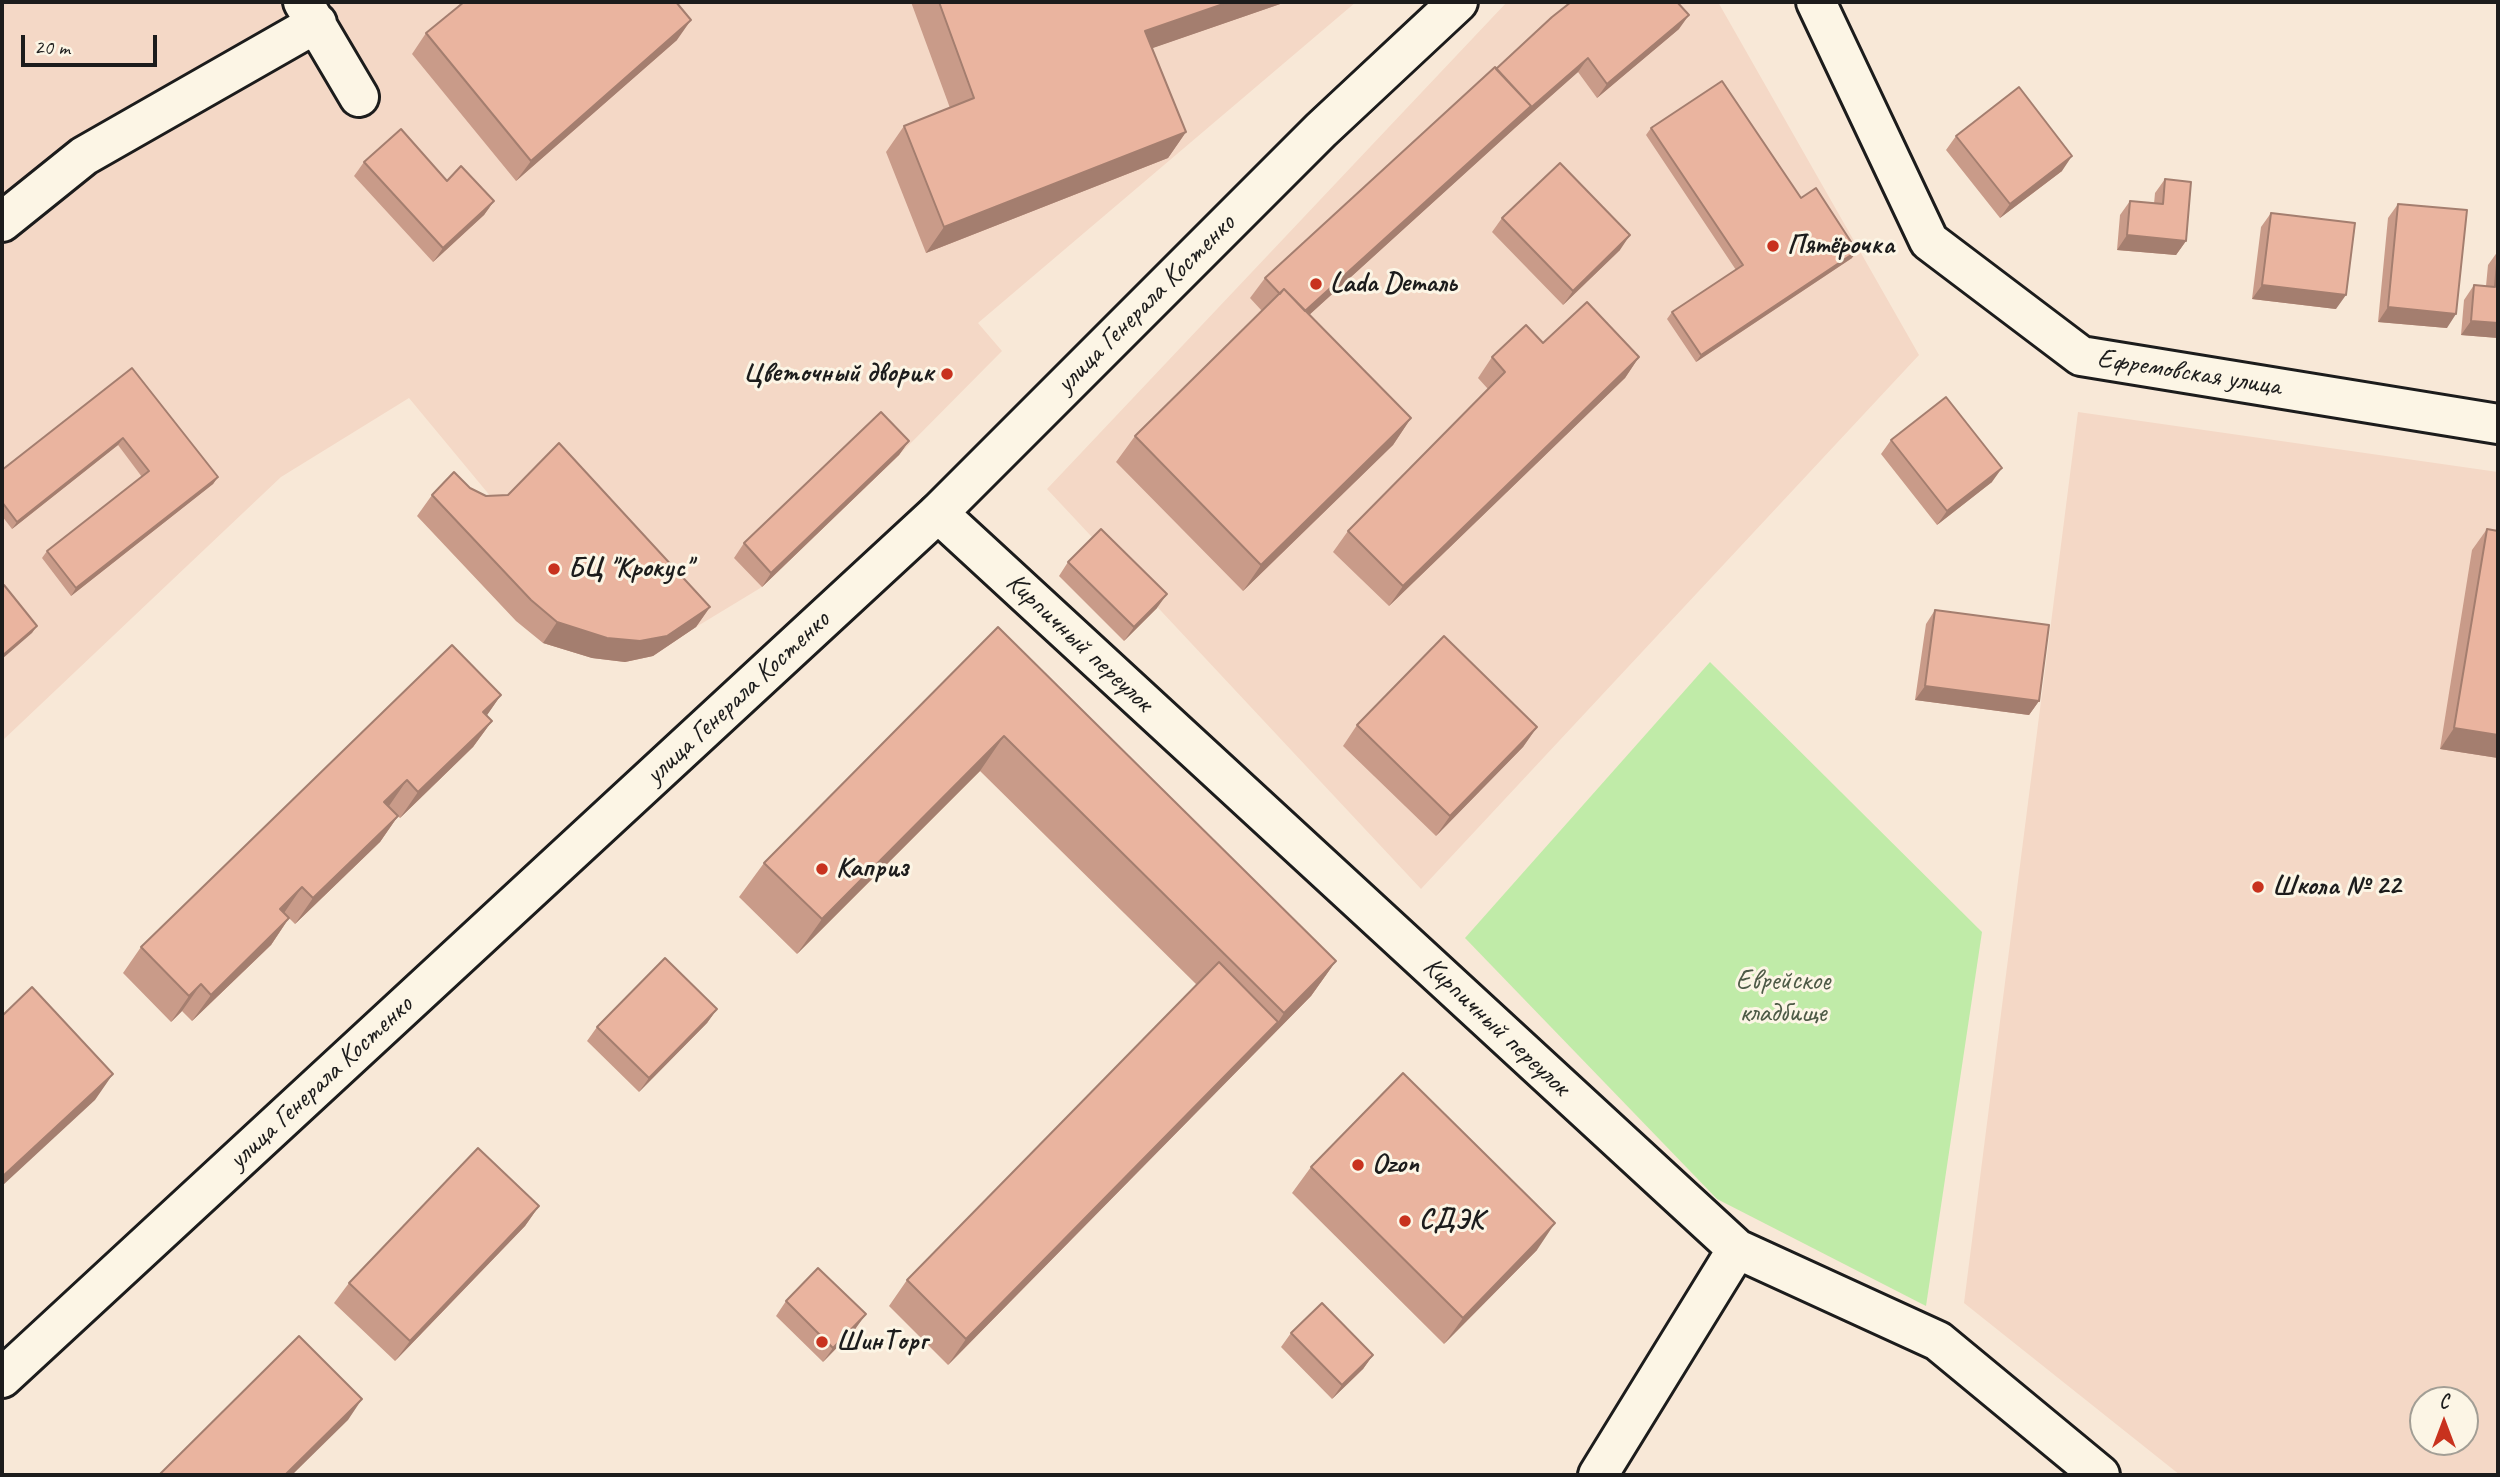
<!DOCTYPE html>
<html>
<head>
<meta charset="utf-8">
<style>
  body { margin:0 }
  #map { position:relative; width:2500px; height:1477px; overflow:hidden; background:#f8e8d7; font-family:Caveat,sans-serif }
  canvas { display:block }
  .frame { position:absolute; inset:0; border:4px solid #1c1c1c; pointer-events:none }
  .north { position:absolute; left:2409px; top:1386px; width:70px; height:70px; box-sizing:border-box; background:#fcf5e5; border:2px solid #a29e95; border-radius:50%; rotate:0deg; font-size:19px; font-weight:700; line-height:28px; text-align:center; color:#1c1c1c }
  .north::after { content:''; display:block; margin:auto; width:24px; height:32px; background:#c8321e; clip-path:polygon(50% 0,100% 100%,50% 72%,0 100%) }
  .scale { position:absolute; left:21px; top:35px; width:136px; height:32px; box-sizing:border-box; border:4px solid #1c1c1c; border-top:0; padding-left:9px; font-size:21px; line-height:24px; white-space:nowrap; color:#1c1c1c; -webkit-text-stroke:5px #fcf5e5; paint-order:stroke }
</style>
</head>
<body>
<div id="map">
<canvas width="2500" height="1477"></canvas>
<div class="frame"></div>
<div class="north">С</div>
<div class="scale">20 m</div>
</div>
<script>
const g = document.querySelector('canvas').getContext('2d');
g.lineJoin = 'round';
function fill(path, color) { g.fillStyle = color; g.fill(path, 'evenodd'); }
function trace(path, color, width, dash) { g.strokeStyle = color; g.lineWidth = width; g.lineCap = dash ? 'butt' : 'round'; g.setLineDash(dash || []); g.stroke(path); }
function write(font, color, halo, rows, align = 'center') {
  g.font = font + ' Caveat,sans-serif'; g.lineWidth = 6; g.setLineDash([]); g.textBaseline = 'middle'; g.strokeStyle = halo; g.fillStyle = color; for (const [text, x, y, turn = 0] of rows) {
    g.save(); g.translate(x, y); g.rotate((+turn || 0) * Math.PI / 180); g.textAlign = isNaN(turn) ? turn : align; if (halo) g.strokeText(text, 0, 0); g.fillText(text, 0, 0); g.restore();
  }
}
const built = new Path2D(`
  M2,2H1356L978,323L1002,351L899,455L762,587L696,627L501,509L409,398L281,477L2,741Z
  M1507,2H1718L1919,355L1421,889L1047,489Z
  M2078,412L2498,472V1475H2180L1964,1303ZM2423,1400H2465V1442H2423Z`);
const green = new Path2D(`
  M1710,662L1982,932L1926,1306L1717,1199L1465,938Z`);
const minor = new Path2D(`
  M303,2L359,97
  M1816,2L1929,241L2081,356L2498,424
  M2,222L84,156L317,23
  M938,513L1737,1249L1938,1341L2100,1475
  M1598,1475L1737,1249`);
const major = new Path2D(`
  M2,1378L938,513L1321,130L1458,2`);
const wall = new Path2D(`
  M911,2H1286L1152,48L1186,132L1168,158L926,253L886,152L904,126L950,108Z
  M1679,29L1597,98L1578,72L1516,127L1309,315L1411,418L1393,445L1243,591L1116,462L1135,436L1262,311L1250,298L1265,278L1496,69Z
  M426,33L677,40L516,181L412,54Z
  M1651,128L1801,198L1852,258L1696,362L1667,319L1672,312L1736,270L1646,135Z
  M1956,136L2062,171L2000,218L1946,150Z
  M364,162L494,201L484,215L433,262L354,176Z
  M2165,179L2186,241L2176,255L2117,250L2120,215L2130,201L2154,204L2155,193Z
  M2398,204L2447,328L2378,322L2388,218Z
  M2271,213L2336,309L2252,299L2261,227Z
  M1502,218L1620,250L1563,305L1492,232Z
  M2498,251V338L2461,335L2464,300L2474,285L2486,286L2488,265Z
  M1543,343L1639,357L1625,378L1389,606L1333,552L1348,531L1488,389L1478,378L1492,357Z
  M132,368L218,477L213,484L71,596L42,558L47,551L142,477L118,445L12,529L2,516V470Z
  M1891,440L1992,482L1937,525L1881,454Z
  M909,441L899,455L762,587L734,558L744,543Z
  M470,488L710,607L696,627L653,656L625,662L592,658L543,643L516,621L417,516L432,495Z
  M2487,529L2498,758L2440,749L2472,550Z
  M1068,562L1157,608L1124,641L1059,576Z
  M1935,610L2039,701L2029,715L1915,700L1926,624Z
  M998,627L1336,961L1311,996L948,1365L889,1306L907,1280L1197,985L980,771L797,954L739,897L764,863Z
  M501,695L486,716L492,721L473,747L400,818L389,807L398,816L380,842L295,924L284,913L289,918L271,945L192,1021L182,1011L171,1022L123,973L141,947Z
  M1357,725L1537,727L1523,747L1436,836L1343,746Z
  M717,1009L707,1023L639,1092L587,1041L597,1027Z
  M1311,1167L1537,1250L1444,1344L1292,1193Z
  M539,1206L525,1226L395,1361L334,1303L349,1283Z
  M786,1301L856,1328L823,1362L776,1316Z
  M1291,1333L1373,1355L1363,1369L1332,1399L1281,1347Z`);
const shadedWall = new Path2D(`
  M1229,2H1286L1127,57L1145,31Z
  M1689,15L1679,29L1597,98L1607,84Z
  M691,20L677,40L516,181L531,161Z
  M1588,58L1578,72L1516,127L1286,336L1300,316L1531,106Z
  M1186,132L1168,158L926,253L944,227Z
  M2072,156L2062,171L2000,218L2010,204Z
  M494,201L484,215L433,262L443,248Z
  M1630,235L1620,250L1563,305L1573,291Z
  M2127,235L2186,241L2176,255L2117,250Z
  M1857,251L1852,258L1696,362L1701,355Z
  M2262,285L2346,295L2336,309L2252,299Z
  M2388,307L2456,314L2447,328L2378,322Z
  M2471,321L2498,323V338L2461,335Z
  M1639,357L1625,378L1389,606L1403,586Z
  M1411,418L1393,445L1243,591L1261,565Z
  M123,438L118,445L12,529L17,522Z
  M909,441L899,455L762,587L771,573Z
  M2002,468L1992,482L1937,525L1947,511Z
  M218,477L213,484L71,596L76,588Z
  M1167,594L1157,608L1124,641L1134,627Z
  M710,607L696,627L653,656L625,662L592,658L543,643L557,622Z
  M37,626L32,633L2,659V656Z
  M1925,686L2039,701L2029,715L1915,700Z
  M501,695L483,721V712Z
  M492,721L473,747L400,818L418,792Z
  M1537,727L1523,747L1436,836L1450,816Z
  M2454,728L2498,735V758L2440,749Z
  M1004,736L980,771L797,954L822,919Z
  M407,780L389,806L384,802Z
  M398,816L380,842L295,924L313,898Z
  M302,887L284,913L280,909Z
  M289,918L271,945L192,1021L211,995Z
  M1336,961L1311,996L948,1365L966,1339L1278,1022L1284,1013Z
  M201,984L182,1011L171,1022L189,996Z
  M717,1009L707,1023L639,1092L649,1078Z
  M113,1074L95,1100L2,1186V1177Z
  M539,1206L525,1226L395,1361L410,1341Z
  M1555,1223L1537,1250L1444,1344L1463,1318Z
  M866,1314L856,1328L823,1362L833,1348Z
  M1373,1355L1363,1369L1332,1399L1342,1385Z
  M362,1399L348,1420L292,1475H285Z`);
const building = new Path2D(`
  M464,2H676L691,20L531,161L426,33Z
  M939,2H1229L1145,31L1186,132L944,227L904,126L974,98Z
  M1571,2H1677L1689,15L1607,84L1588,58L1526,112L1531,106L1496,69L1552,17Z
  M1495,67L1531,106L1305,311L1284,289L1280,294L1265,278Z
  M1722,81L1801,198L1816,188L1857,251L1701,355L1672,312L1743,265L1651,128Z
  M2019,87L2072,156L2010,204L1956,136Z
  M401,129L447,181L461,166L494,201L443,248L364,162Z
  M1560,163L1630,235L1573,291L1502,218Z
  M2165,179L2191,182L2186,241L2127,235L2130,201L2163,204Z
  M2398,204L2467,210L2456,314L2388,307Z
  M2271,213L2355,223L2346,295L2262,285Z
  M2498,251V323L2471,321L2474,285L2495,287Z
  M1284,289L1411,418L1261,565L1135,436Z
  M1587,302L1639,357L1403,586L1348,531L1505,372L1492,357L1526,325L1543,343Z
  M132,368L218,477L76,588L47,551L149,471L123,438L17,522L2,502V470Z
  M1946,397L2002,468L1947,511L1891,440Z
  M881,412L909,441L771,573L744,543Z
  M559,443L710,607L667,636L640,641L607,638L557,622L531,600L432,495L454,472L470,488L486,496L508,495Z
  M1101,529L1167,594L1134,627L1068,562Z
  M2487,529L2498,531V735L2454,728Z
  M4,585L37,626L2,656V587Z
  M1935,610L2049,625L2039,701L1925,686Z
  M998,627L1336,961L1284,1013L1004,736L822,919L764,863Z
  M1444,636L1537,727L1450,816L1357,725Z
  M452,645L501,695L483,712L492,721L418,792L407,780L384,802L398,816L313,898L302,887L280,909L289,918L211,995L201,984L189,996L141,947Z
  M665,958L717,1009L649,1078L597,1027Z
  M1219,962L1278,1022L966,1339L907,1280Z
  M32,987L113,1074L2,1177V1016Z
  M1403,1073L1555,1223L1463,1318L1311,1167Z
  M478,1148L539,1206L410,1341L349,1283Z
  M818,1268L866,1314L833,1348L786,1301Z
  M1322,1303L1373,1355L1342,1385L1291,1333Z
  M299,1336L362,1399L285,1475H159Z`);
const markers = [
  [1773,246,7,"#c8321e"],
  [1316,284,7,"#c8321e"],
  [947,374,7,"#c8321e"],
  [554,569,7,"#c8321e"],
  [822,869,7,"#c8321e"],
  [2258,887,7,"#c8321e"],
  [1358,1165,7,"#c8321e"],
  [1405,1221,7,"#c8321e"],
  [822,1342,7,"#c8321e"]
];
const poiNames = [
  ["Пятёрочка",1787,246],
  ["Lada Dеталь",1330,284],
  ["Цветочный дворик",933,374,"right"],
  ["БЦ \"Крокус\"",568,569],
  ["Каприз",836,869],
  ["Школа № 22",2272,887],
  ["Ozon",1372,1165],
  ["СДЭК",1419,1221],
  ["ШинТорг",836,1342]
];
const streetNames = [
  ["улица Генерала Костенко",1146,304,-45],
  ["Ефремовская улица",2189,373,9],
  ["Кирпичный переулок",1079,643,43],
  ["улица Генерала Костенко",738,698,-43],
  ["Кирпичный переулок",1496,1027,43],
  ["улица Генерала Костенко",321,1083,-43]
];
const parkNames = [
  ["Еврейское",1783,982],
  ["кладбище",1783,1014]
];
fill(built, '#f4d8c6');
fill(green, '#c0eba8');
trace(minor, '#1c1c1c', 44);
trace(major, '#1c1c1c', 44);
trace(minor, '#fcf5e5', 38);
trace(major, '#fcf5e5', 38);
fill(wall, '#c99b89');
fill(shadedWall, '#a47e6f');
fill(building, '#eab49f');
trace(building, '#a47e6f', 2);
for (const [x, y, r, color] of markers) { const dot = new Path2D(); dot.arc(x, y, r, 0, 2 * Math.PI); g.fillStyle = color; g.fill(dot); trace(dot, '#fcf5e5', 2.5); }
write('bold 28px', '#1c1c1c', '#fcf5e5', poiNames, 'left');
write('28px', '#1c1c1c', '#fcf5e5', streetNames);
write('28px', '#4d5a46', '#fcf5e5', parkNames);
</script>
</body>
</html>
